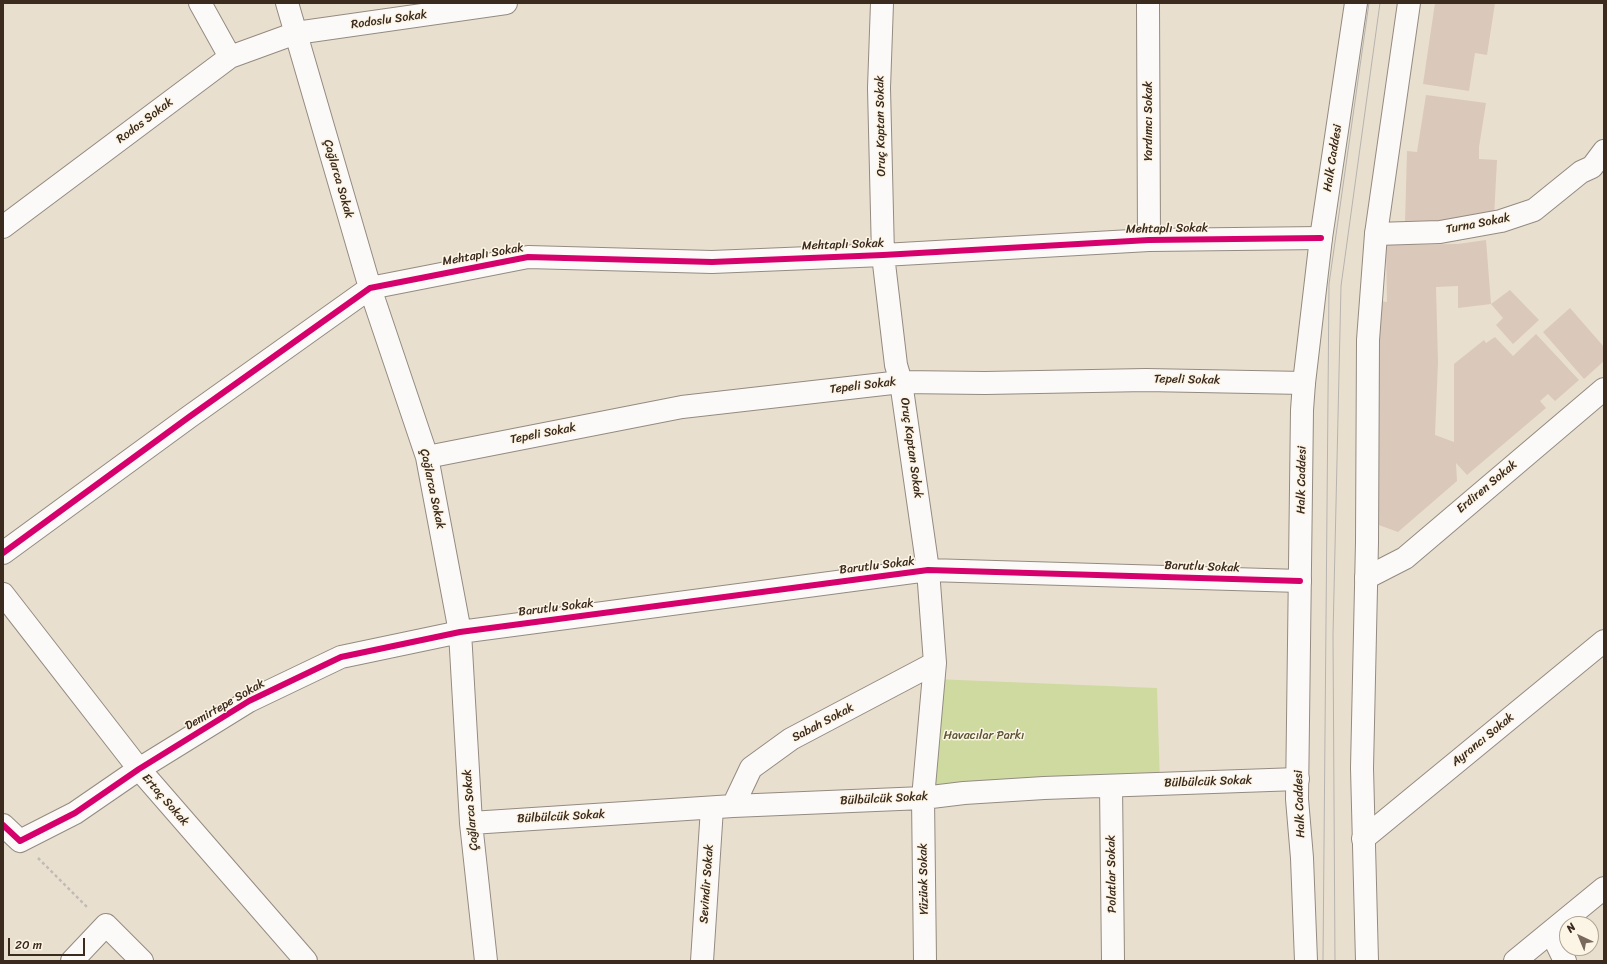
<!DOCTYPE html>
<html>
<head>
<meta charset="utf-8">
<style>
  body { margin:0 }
  #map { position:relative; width:1607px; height:964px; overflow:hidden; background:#e9dfcf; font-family:Sriracha,sans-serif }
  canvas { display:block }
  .frame { position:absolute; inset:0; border:4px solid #3b2a1e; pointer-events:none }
  .north { position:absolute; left:1559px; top:916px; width:40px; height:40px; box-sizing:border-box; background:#fcf5e5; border:1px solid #afa495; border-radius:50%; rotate:316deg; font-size:11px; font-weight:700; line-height:16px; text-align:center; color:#3b2a1e }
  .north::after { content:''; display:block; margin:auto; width:14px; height:18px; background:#78695c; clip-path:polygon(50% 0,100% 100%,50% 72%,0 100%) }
  .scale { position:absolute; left:8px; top:938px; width:77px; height:18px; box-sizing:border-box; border:2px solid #3b2a1e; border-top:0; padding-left:5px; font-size:12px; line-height:14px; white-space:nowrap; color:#3b2a1e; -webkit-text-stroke:3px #fcf5e5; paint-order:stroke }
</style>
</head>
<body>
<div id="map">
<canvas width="1607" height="964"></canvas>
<div class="frame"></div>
<div class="north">N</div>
<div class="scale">20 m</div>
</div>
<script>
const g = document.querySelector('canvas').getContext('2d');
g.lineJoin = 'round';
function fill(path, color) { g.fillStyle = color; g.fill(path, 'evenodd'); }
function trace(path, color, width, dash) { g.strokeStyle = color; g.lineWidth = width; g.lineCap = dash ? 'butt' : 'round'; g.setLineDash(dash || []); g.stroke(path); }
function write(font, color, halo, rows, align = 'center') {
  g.font = font + ' Sriracha,sans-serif'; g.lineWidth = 3; g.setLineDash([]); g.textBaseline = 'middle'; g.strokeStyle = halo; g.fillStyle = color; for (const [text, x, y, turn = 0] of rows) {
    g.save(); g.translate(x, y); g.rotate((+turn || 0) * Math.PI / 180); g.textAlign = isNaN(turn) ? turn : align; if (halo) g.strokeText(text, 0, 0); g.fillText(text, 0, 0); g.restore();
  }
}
const green = new Path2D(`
  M934,679L1157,688L1160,784L923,798Z`);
const building = new Path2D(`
  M1435,3H1495L1487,55L1475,53L1469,91L1423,84Z
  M1426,95L1486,103L1479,147V159L1497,160L1494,217L1405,223L1407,151L1417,152Z
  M1486,240L1491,304L1510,290L1539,320L1513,344L1496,325L1503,318L1491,304L1458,308V286L1436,287L1438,362L1435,435L1454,442V364L1484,340L1486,343L1495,337L1513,356L1536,334L1579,380L1555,401L1548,394L1540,401L1546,408L1467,475L1456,463L1457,481L1398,532L1376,524V431L1381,301L1387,302L1386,245L1458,244Z
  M1570,308L1604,347V361L1584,379L1543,332Z`);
const path = new Path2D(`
  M38,858L88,908`);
const minor = new Path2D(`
  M200,3L230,57
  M287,3L370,288L427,457L460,632L471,823L486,961
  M882,3L879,88L883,255L896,365L901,382L928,570L935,663L923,798L925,961
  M1148,3L1149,240
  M3,227L230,57L296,33L506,3
  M1376,234L1440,232L1501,221L1534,210L1581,172L1592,167L1604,151
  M427,457L682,407L901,382L985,383L1146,380L1304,383
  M3,553L189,417L370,288L528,257L712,262L883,255L1149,240L1321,238
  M1366,578L1405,558L1604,389
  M3,594L139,769L306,961
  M1111,786L1113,961
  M733,806L751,768L791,739L935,663
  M471,823L733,806L923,798L964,793L1044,788L1298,779
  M3,825L20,841L75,813L139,769L249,701L341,657L460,632L928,570L1300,581
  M1363,839L1604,641
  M1551,932L1565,961
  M72,961L106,925L142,961
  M702,961L712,808
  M1515,961L1604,888`);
const major = new Path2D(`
  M1306,961L1302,858L1297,799L1302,410L1304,383L1321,238L1356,3
  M1367,961L1362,768L1367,542L1368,340L1376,234L1409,3`);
const tram = new Path2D(`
  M1323,961L1329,284L1369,3
  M1335,961L1333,635L1341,286L1380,3`);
const cycleway = new Path2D(`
  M3,553L189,417L370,288L528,257L712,262L883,255L1149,240L1321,238
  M3,825L20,841L75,813L139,769L249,701L341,657L460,632L928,570L1300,581`);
const streetNames = [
  ["Rodoslu Sokak",389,20,-8],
  ["Rodos Sokak",145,121,-37],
  ["Yardımcı Sokak",1149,121,-90],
  ["Oruç Kaptan Sokak",881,126,-91],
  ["Halk Caddesi",1333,158,-81],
  ["Çağlarca Sokak",338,179,74],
  ["Turna Sokak",1478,224,-11],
  ["Mehtaplı Sokak",1167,229,-1],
  ["Mehtaplı Sokak",843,245,-2],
  ["Mehtaplı Sokak",483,255,-10],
  ["Tepeli Sokak",1187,380,1],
  ["Tepeli Sokak",863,386,-7],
  ["Tepeli Sokak",543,434,-11],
  ["Oruç Kaptan Sokak",911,448,82],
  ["Halk Caddesi",1302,480,-89],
  ["Erdiren Sokak",1487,487,-40],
  ["Çağlarca Sokak",432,489,78],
  ["Barutlu Sokak",877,566,-7],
  ["Barutlu Sokak",1202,567,2],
  ["Barutlu Sokak",556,608,-7],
  ["Demirtepe Sokak",225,705,-30],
  ["Sabah Sokak",823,723,-28],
  ["Ayrancı Sokak",1483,740,-39],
  ["Bülbülcük Sokak",1208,782,-2],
  ["Bülbülcük Sokak",884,799,-3],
  ["Ertaç Sokak",165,800,49],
  ["Halk Caddesi",1300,804,-92],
  ["Çağlarca Sokak",471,810,-95],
  ["Bülbülcük Sokak",561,817,-3],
  ["Polatlar Sokak",1112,874,-91],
  ["Yüzüak Sokak",924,879,-91],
  ["Sevindir Sokak",707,884,-86]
];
const parkNames = [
  ["Havacılar Parkı",984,736]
];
fill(green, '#cfdaa1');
fill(building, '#dac8ba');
trace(minor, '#938b81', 24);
trace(major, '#938b81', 24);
trace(path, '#bfbbb7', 2.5, [3, 3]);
trace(minor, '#fcfaf8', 22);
trace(major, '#fcfaf8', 22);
trace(tram, '#b6b3af', 1);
trace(cycleway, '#d6006c', 6);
write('12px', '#3b2a1e', '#fcf5e5', streetNames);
write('12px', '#5b5535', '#fcf5e5', parkNames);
</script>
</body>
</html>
